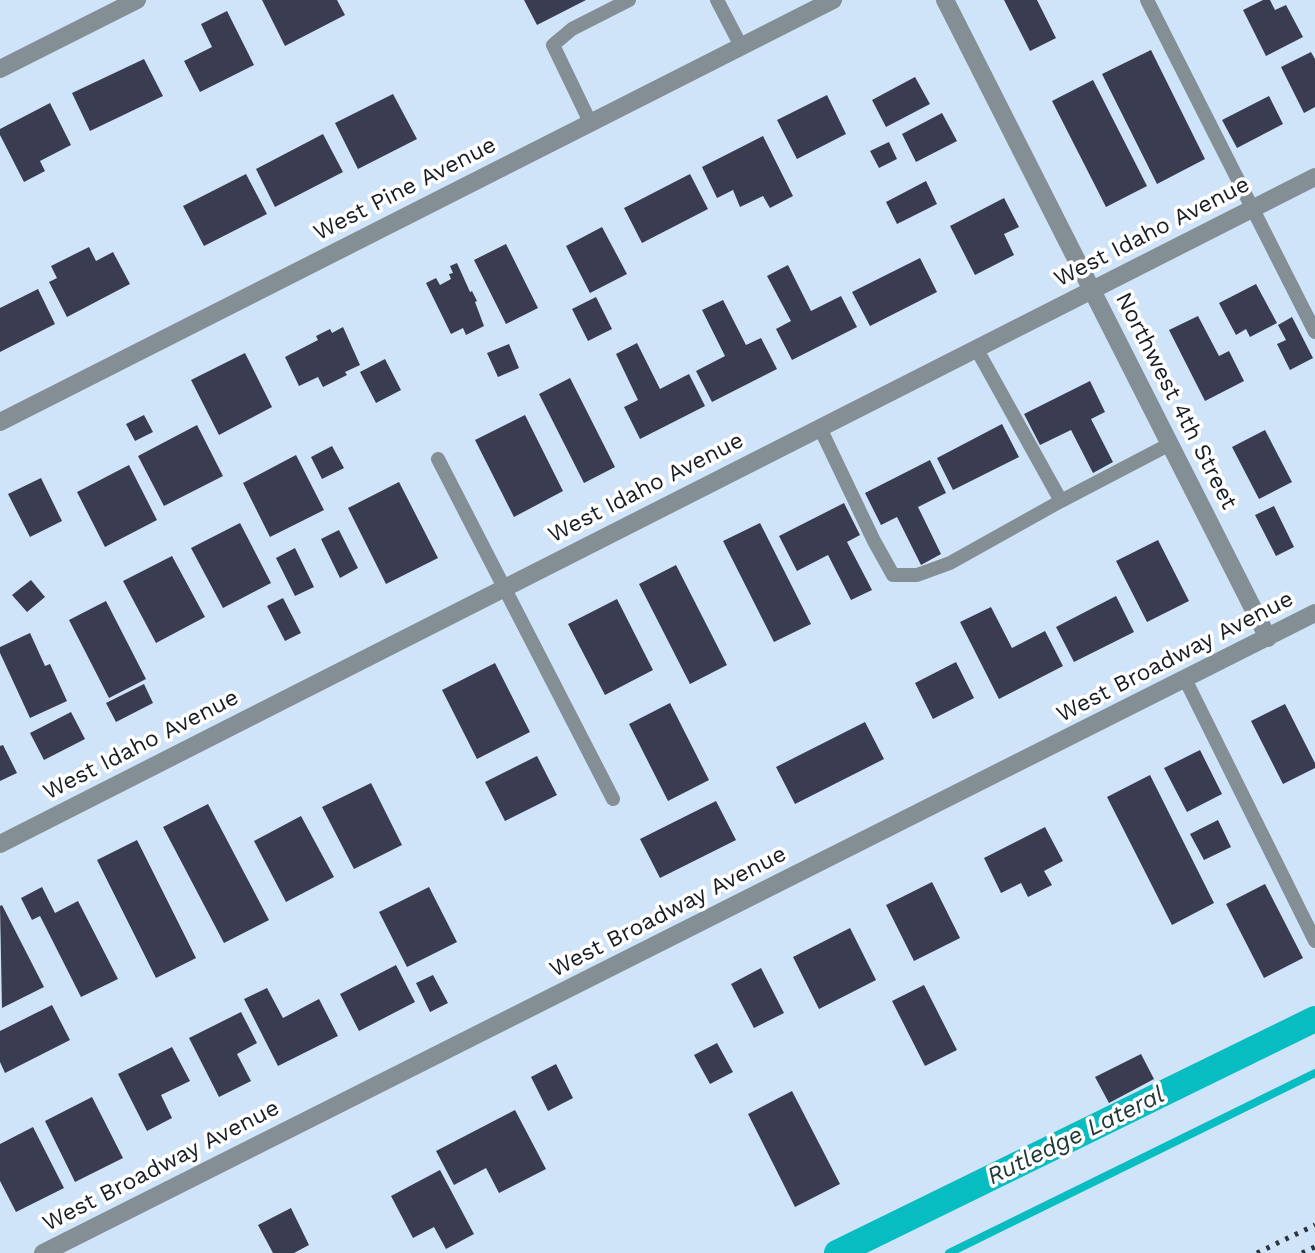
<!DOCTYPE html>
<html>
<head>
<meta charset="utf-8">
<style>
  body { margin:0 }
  canvas { display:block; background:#d0e4f9 }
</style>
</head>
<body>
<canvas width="1315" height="1253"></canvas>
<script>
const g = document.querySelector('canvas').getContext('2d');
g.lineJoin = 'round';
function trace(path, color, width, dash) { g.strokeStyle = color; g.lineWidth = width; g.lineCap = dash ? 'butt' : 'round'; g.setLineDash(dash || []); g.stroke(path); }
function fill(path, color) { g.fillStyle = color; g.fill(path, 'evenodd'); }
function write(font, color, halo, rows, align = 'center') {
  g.font = font + ' "Work Sans",sans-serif'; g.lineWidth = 7; g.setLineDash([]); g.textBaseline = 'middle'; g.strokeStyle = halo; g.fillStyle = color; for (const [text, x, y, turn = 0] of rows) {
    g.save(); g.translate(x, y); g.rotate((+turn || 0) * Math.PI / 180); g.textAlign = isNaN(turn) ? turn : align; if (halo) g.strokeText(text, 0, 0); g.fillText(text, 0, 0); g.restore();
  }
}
const stream = new Path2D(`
  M949,1253L1315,1073`);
const canal = new Path2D(`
  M837,1253L1315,1019`);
const building = new Path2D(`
  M262,0H337L345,15L285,46Z
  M524,0H586L537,25Z
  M1004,0H1037L1056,38L1030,51Z
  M1263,0H1270L1275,10L1286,5L1303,37L1266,56L1243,10Z
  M227,11L254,65L200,92L184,61L212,47L201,24Z
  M1151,50L1205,159L1157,184L1102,74Z
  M1311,52L1315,59V107L1304,113L1281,67Z
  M144,59L163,96L90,131L72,93Z
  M915,77L930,104L886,127L872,100Z
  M1093,80L1147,186L1106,207L1052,101Z
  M393,94L417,139L358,169L335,123Z
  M827,95L846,134L797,159L777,120Z
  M1269,96L1283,124L1237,148L1222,120Z
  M50,103L71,145L40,161L45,171L24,182L0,135V129Z
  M942,113L957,141L916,162L902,134Z
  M323,134L343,172L275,207L256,169Z
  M763,136L793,196L770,208L763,196L740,207L733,190L717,198L702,167Z
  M889,142L897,159L879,168L870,151Z
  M246,174L267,214L204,246L183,206Z
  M690,174L708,209L642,243L624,208Z
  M926,181L937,204L897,224L886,202Z
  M1004,198L1019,227L1004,234L1014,255L975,275L950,226Z
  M602,227L627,274L590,293L566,246Z
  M506,244L538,308L506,324L474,260Z
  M89,247L96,261L113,252L130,284L67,317L49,282L57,278L51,266Z
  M920,258L937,292L870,326L852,292Z
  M457,263L470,292L472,291L477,301L475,302L484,326L466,335L463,328L451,334L426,283L436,278L440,285L451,279L449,274L453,273L450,266Z
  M788,265L811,311L841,296L857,327L792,360L776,329L791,321L767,276Z
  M1256,284L1277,323L1250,337L1246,329L1236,335L1219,303Z
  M38,289L55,324L0,352V308Z
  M596,297L612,329L588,341L572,309Z
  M723,300L746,345L761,338L777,369L712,402L696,371L725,356L702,310Z
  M1198,316L1219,356L1229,351L1244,381L1205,401L1169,330Z
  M1292,317L1313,358L1290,370L1277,344L1286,340L1278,325Z
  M343,327L360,365L345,372L347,375L323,387L318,377L299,386L285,357L318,340L316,336L330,329L332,333Z
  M637,343L660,389L689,374L705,406L640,439L624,407L638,400L616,354Z
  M509,344L519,368L498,377L487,353Z
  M245,353L272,407L219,435L191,380Z
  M385,359L401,390L376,403L360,372Z
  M570,378L615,467L584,483L539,394Z
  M1090,381L1105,412L1091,419L1113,462L1093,473L1071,430L1040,445L1024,414Z
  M144,415L153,432L135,441L126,424Z
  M525,415L563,491L514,517L475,440Z
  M1002,424L1019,457L953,490L937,458Z
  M197,425L223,476L164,506L138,456Z
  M1265,430L1292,482L1259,499L1232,447Z
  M332,446L344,468L322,479L311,457Z
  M296,455L324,510L270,537L243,483Z
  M930,460L946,493L918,507L941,554L921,565L897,517L881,525L865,493Z
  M129,465L157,520L105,547L77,492Z
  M41,478L62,521L30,537L8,494Z
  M399,482L438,558L386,584L348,508Z
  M844,503L860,535L847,542L872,590L851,600L828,555L797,571L779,536Z
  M1274,506L1294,547L1276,556L1255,515Z
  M240,523L271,583L223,608L191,548Z
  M760,523L811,624L774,642L723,541Z
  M339,530L358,568L340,578L321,539Z
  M1158,540L1189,601L1147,622L1116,561Z
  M295,548L314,587L295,596L276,558Z
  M172,556L205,617L156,643L123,581Z
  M676,565L727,665L690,684L639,584Z
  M31,580L45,597L27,612L12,595Z
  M1116,596L1134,632L1074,662L1056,627Z
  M283,598L301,633L285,641L267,606Z
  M617,599L653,670L605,695L568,624Z
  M106,601L146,679L109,698L69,620Z
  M991,607L1012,648L1045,631L1063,666L999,699L960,622Z
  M30,633L45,666L50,664L67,701L30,718L0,653V647Z
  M956,662L974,698L933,719L915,683Z
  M495,663L530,732L477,759L442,690Z
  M144,684L153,703L116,722L106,703Z
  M670,703L709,780L668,801L629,724Z
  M1285,704L1315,763V768L1283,784L1251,721Z
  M71,712L85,739L44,760L30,733Z
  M865,722L884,759L795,804L776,767Z
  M3,745L17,773L0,781V746Z
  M1200,750L1222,794L1187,812L1164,768Z
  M537,756L557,795L505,821L485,782Z
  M1150,775L1214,903L1172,925L1107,797Z
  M371,783L402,845L354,869L322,807Z
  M716,801L736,840L660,878L640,839Z
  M208,804L269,920L224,943L163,827Z
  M301,816L334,877L286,902L254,841Z
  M1218,820L1231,847L1204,860L1190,834Z
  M1045,827L1063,861L1044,871L1052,885L1028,897L1021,883L1001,893L984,858Z
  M137,840L196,958L156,978L97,860Z
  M932,882L960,938L914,961L886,905Z
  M1265,884L1303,958L1264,978L1226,904Z
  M42,887L55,913L78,901L118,979L81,997L40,916L32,920L21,898Z
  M429,887L457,942L407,967L379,912Z
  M2,905L44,987L2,1008L0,906Z
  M850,928L876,980L819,1009L793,957Z
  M396,965L415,1002L359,1031L340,994Z
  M761,968L784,1013L754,1028L731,984Z
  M433,975L448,1003L430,1012L416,983Z
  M924,985L957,1050L925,1066L892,1001Z
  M267,988L283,1018L319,999L338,1036L278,1066L244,999Z
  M52,1005L70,1040L5,1073L0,1062V1031Z
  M241,1012L257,1043L237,1054L251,1081L219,1097L189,1038Z
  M717,1043L733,1072L710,1084L694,1055Z
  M172,1047L190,1081L161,1095L172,1118L147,1131L118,1074Z
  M1141,1054L1154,1079L1109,1103L1095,1077Z
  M556,1064L573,1098L548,1111L531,1077Z
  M792,1091L840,1184L795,1207L748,1114Z
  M92,1097L123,1158L75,1182L45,1121Z
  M515,1110L546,1169L499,1193L486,1168L454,1185L436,1151Z
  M33,1127L64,1188L16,1212L0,1181V1144Z
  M440,1170L474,1234L446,1249L434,1227L413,1238L391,1196Z
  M291,1208L309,1245L294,1253H273L258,1225Z`);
const service = new Path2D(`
  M717,0L741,46
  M1147,0L1315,332
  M590,122L553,45L572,29L629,0
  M820,428L874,541L893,575H917L950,563L1061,501L976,348
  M438,459L613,799
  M1061,501L1170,444
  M1185,679L1315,941`);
const minor = new Path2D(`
  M945,0L1268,638
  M0,69L137,0
  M0,844L1315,177
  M43,1253L1315,613`);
const tertiary = new Path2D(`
  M0,422L833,0`);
const rail = new Path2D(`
  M1257,1253L1315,1225
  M1302,1253L1315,1247`);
const streetNames = [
  ["West Pine Avenue",405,189,-27],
  ["West Idaho Avenue",1152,232,-27],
  ["Northwest 4th Street",1176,401,63],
  ["West Idaho Avenue",646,488,-27],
  ["West Broadway Avenue",1175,657,-27],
  ["West Idaho Avenue",141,745,-27],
  ["West Broadway Avenue",668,912,-27],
  ["West Broadway Avenue",161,1166,-27]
];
const waterNames = [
  ["Rutledge Lateral",1076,1136,-26]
];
trace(stream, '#08bdc1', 8);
trace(canal, '#08bdc1', 26);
fill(building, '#3a3d52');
trace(service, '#838f95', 14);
trace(minor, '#838f95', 18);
trace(tertiary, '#838f95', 18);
trace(rail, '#2c343e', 5, [3.5, 7]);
write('23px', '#161d25', '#fff', streetNames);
write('italic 24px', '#203939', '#fff', waterNames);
</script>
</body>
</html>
